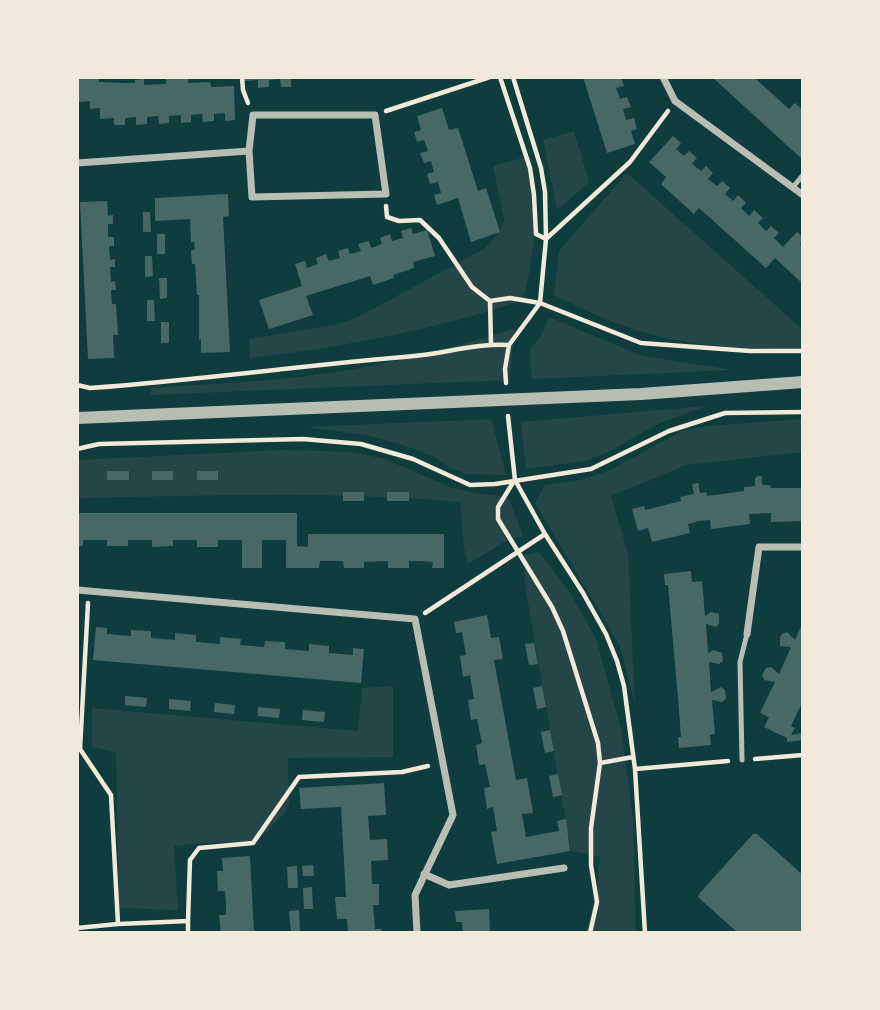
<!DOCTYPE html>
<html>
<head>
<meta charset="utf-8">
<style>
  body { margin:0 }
  #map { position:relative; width:880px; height:1010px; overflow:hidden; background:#0f3d3e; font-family:"Fira Sans",sans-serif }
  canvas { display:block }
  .frame { position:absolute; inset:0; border:79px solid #f1e9da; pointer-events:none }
</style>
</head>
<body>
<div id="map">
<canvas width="880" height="1010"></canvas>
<div class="frame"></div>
</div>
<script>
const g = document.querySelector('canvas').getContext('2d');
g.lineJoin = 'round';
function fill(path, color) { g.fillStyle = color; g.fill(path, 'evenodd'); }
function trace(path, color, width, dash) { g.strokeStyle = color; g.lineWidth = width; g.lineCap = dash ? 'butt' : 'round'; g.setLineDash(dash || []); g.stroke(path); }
const green = new Path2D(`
  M574,131L589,182L557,210L543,140Z
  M530,156C540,202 535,254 523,300C434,330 343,347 250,358L249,339L335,325L358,317L484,249L500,231L504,220L493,166Z
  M627,173L803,330V349C745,349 682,347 627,327C602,318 578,307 554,295L559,251Z
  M549,317L639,355L732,370L532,379L530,349L541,336Z
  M515,328L509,380L150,395L151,388C197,384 244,383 290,378C366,370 443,352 515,328Z
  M706,406L658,424L608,452L585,461L526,469L521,422Z
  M491,419L506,475L467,474L450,468L433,456L399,444L366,435L306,427Z
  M803,419V452L686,465L611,496L628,554L635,704L620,646L535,503L545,485L580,480L608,471L682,431L706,426Z
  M283,450L352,452L385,459L450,487L480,494L503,496L510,501L523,536L506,541L468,564L464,547L460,502C333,491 204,496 77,498V460Z
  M539,552L569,591L596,639L621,729L633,818L636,933H586L596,896L600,857L571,851L525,585L523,556Z
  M393,686V757L288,758L289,804L284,814L256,842L198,843L174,846L178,910L119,908L116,752L92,747V708L358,731L362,688Z`);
const building = new Path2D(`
  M77,77H99V82L122,83H135V80L144,79V85L166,84V79L188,78V83L210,82L211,87L234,86L235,120L225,121V113L214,114V121L203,122L202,114L191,115V122L181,123V115L169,116V123L159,124L158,116L147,117V124L136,125V117L125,118V125H114V118L100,119V108L90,109V101L77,102Z
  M244,77H291V87H281L280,79L269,80V87L258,88V80L244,81Z
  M583,77H621L624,86L616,88L620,99L627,97L631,107L623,109L626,120L634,118L637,129L631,131L635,144L607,153Z
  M712,77H758L756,79L789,109L795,103L803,110V160Z
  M442,108L449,130L458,128L478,191L486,188L500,232L471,242L458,198L437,205L434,195L441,193L438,182L430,184L427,174L434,172L431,161L424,163L420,153L428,151L424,140L417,142L414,132L421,130L417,116Z
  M673,136L681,143L676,149L684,156L689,151L697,158L692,164L701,171L706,166L713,173L708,179L717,186L722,181L730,188L725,194L733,201L738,195L746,203L741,208L749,216L754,210L763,218L758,223L766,231L771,226L779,233L774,238L783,247L797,232L803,237L800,244L803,247V284L775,258L766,268L699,208L694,214L661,184L666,177L649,162Z
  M228,194L229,216L223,217L230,352L201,353V339L199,340V295H197L195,264H192L191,250H195L194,242H191L190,219L155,221V198Z
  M107,201L108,216L113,215V224H108V237H114V246H109L110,260L115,259V267H110L111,282L115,281L116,290H111L112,304H116L118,335H113L114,358L88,359L80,202Z
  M143,212H150L151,232H143Z
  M411,228L413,234L427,230L435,256L413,262L414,268L393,275L394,278L373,285L370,276L306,296L313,315L269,329L259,300L302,286L295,264L305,261L307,268L318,264L316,258L326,254L329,261L340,258L338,251L348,248L350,254L361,251L358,244L369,241L371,248L382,244L380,238L390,234L392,241L403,238L401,231Z
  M157,234H165V254H157Z
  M145,256H152L153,276L145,277Z
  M159,278H167V298L160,299Z
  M147,300H154L155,321H147Z
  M161,322H169V343H161Z
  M107,471H129V480H107Z
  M152,471H173V480H152Z
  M197,471H218V480H197Z
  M758,476H762V485H770L771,488H803V521L771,522V513L749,514L750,524L711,529L710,520L699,521L688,524L690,533L652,542L648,528L638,531L632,509L644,506L645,510L681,501L680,497L694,494L692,484L698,483L700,493L706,492L707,496L744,491V487L755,486V478Z
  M343,492H364V501H343Z
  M387,492H409V501H387Z
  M77,513H297V546L308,547V534H444V568H432L433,562L421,561H409V568H388V561L364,562V568H344L343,561H320L319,568H286V540H262V568H242V540H218V547H197V540H173V546L152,547V540H128V546H107V540H83V546H77Z
  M691,571L692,582L702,581L705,616L711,612L719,614V623L716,627L706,624L708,653L714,650L722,653L723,661L719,664L709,662L711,692L721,687L725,690L726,699L722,702L712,700L715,734L710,735L711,745L679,748L678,737H681L678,698L668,585H665L664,574Z
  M487,615L491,638L499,637L503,659L494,660L516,780L527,778L533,813L522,814L526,837L559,831L557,821L566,819L570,851L497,864L491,832L497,831L493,807L487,809L484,788L490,787L485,764L479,765L476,745L482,743L477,719L471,720L468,700L474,699L470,675L463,677L460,656L466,655L462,632L456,633L454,622Z
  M803,622V701L791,726L795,728L791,735L803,733V740L787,742V738L764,727L769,717L760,713L775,682L764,680L762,675L766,668L771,667L779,674L791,647L780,646V637L782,634L787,632L795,640Z
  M96,627L107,628V634L131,636V630L151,631V638L175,640V633L196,635V642L220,644V637L241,639L240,645L264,647L265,641L285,642V649L309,651V644L329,646V653L353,655V648L364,649L361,683L93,660Z
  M534,643L538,664L529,665L525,644Z
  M542,686L546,707L537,709L533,688Z
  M125,696L147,698L146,707L125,705Z
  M169,699L191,701L190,711L169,709Z
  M215,703L235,705L234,714L214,712Z
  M258,707L280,709L279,718L258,716Z
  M303,710L325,712L324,722L302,720Z
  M550,730L554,751L545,753L541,732Z
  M558,774L562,795L553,797L549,776Z
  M384,783L386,815L368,816L370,840L387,839L388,860L371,861L372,884H379V905H373L375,929H381V933H348L347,919H337L335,897H346L341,807L301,809L299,788Z
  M753,834H757L803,875V933H738L698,897L699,894Z
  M250,856L254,933H221L219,915H226V903L225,891H218L217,871H223L222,858Z
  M313,865L314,876H303L302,866Z
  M297,866L298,888H288L287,867Z
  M312,887L313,909H304L303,888Z
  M489,909L490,933H463L462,922H456L455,911Z
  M299,910L300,932H291L289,911Z`);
const path = new Path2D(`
  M242,77L243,90L248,103
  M500,77L530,168L534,195L536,234L546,239
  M386,111L490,77
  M386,206L387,217L399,221L420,220L439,238L472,287L490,301L491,344
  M547,238L630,162L668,111
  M490,301L510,298L540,303L641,343L750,351H803
  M506,383L505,369L509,345L540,303L546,239L545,192L541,168L513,77
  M77,385L90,388C199,380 306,365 414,356C446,353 478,343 509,345
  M508,416L515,480L545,534L583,593L606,634L617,661L624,686L635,769L645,933
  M77,449L99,444L303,439L361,444L413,459L470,485L495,484L591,469L669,431L725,413L803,412
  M514,481L498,507V519L552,607L563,631L598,743L600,763L591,828V865L597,902L590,933
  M425,613L545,534
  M755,759L803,755
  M600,763L633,757
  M635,769L728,761
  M188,921L190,860L199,848L253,843L299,777L402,772L428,766
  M118,924L188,921V933
  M77,928L118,924L111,795L80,749L88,603`);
const service = new Path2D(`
  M793,187L803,175
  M742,760L740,662L747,634`);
const minor = new Path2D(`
  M663,77L675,101L803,195
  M253,115H375L386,194L252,197L249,151Z
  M77,163L249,151
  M77,590L415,619L453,815L415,895L417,933
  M747,634L759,547H803
  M424,874L449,885L564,868`);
const tertiary = new Path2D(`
  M77,418L641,394L803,382`);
fill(green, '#244646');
fill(building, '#486865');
trace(path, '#f1e9da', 4.5);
trace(service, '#b8beb3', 5);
trace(minor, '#b8beb3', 7);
trace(tertiary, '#b8beb3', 12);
</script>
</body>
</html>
